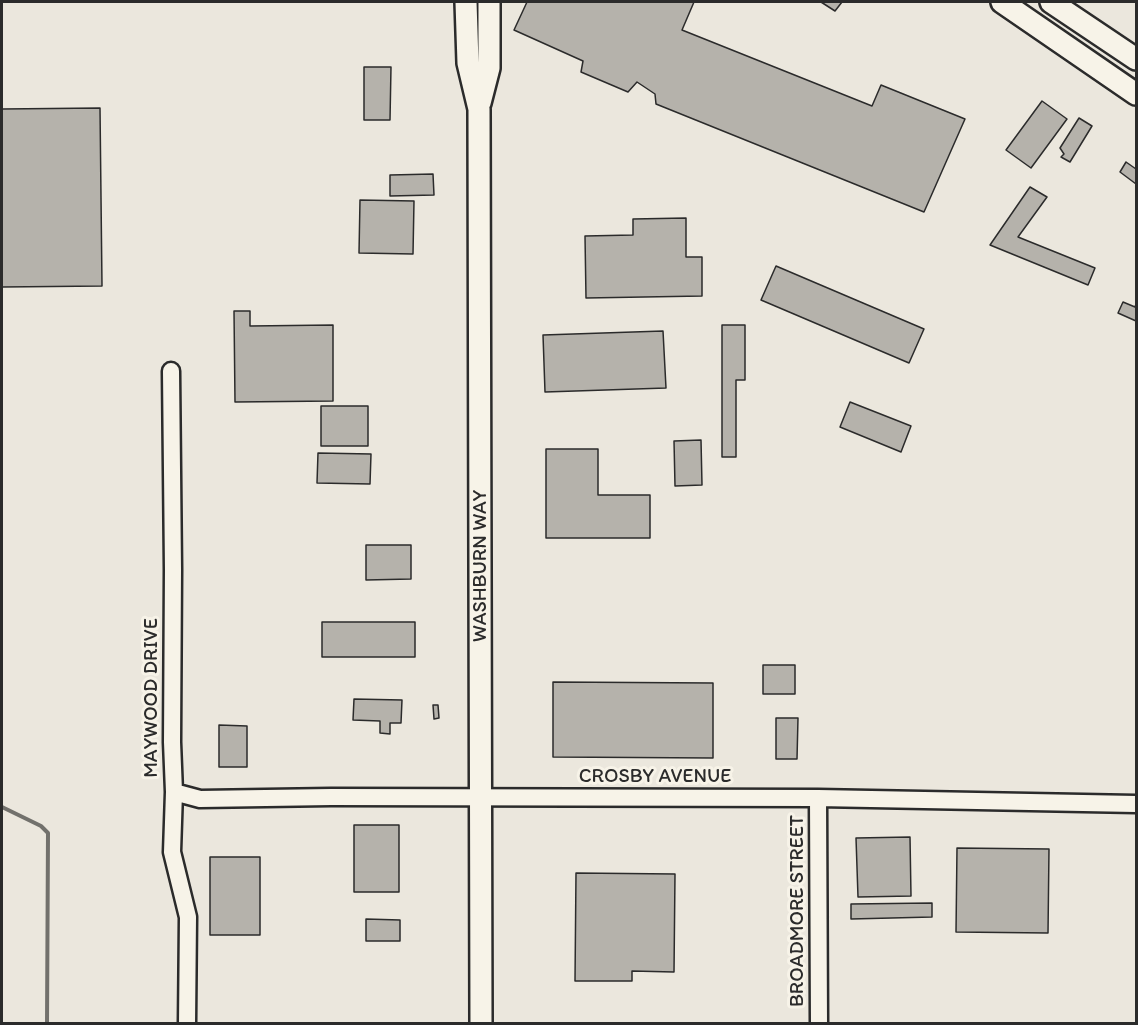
<!DOCTYPE html>
<html>
<head>
<meta charset="utf-8">
<style>
  body { margin:0 }
  #map { position:relative; width:1138px; height:1025px; overflow:hidden; background:#ebe7dd; font-family:Itim,sans-serif }
  canvas { display:block }
  .frame { position:absolute; inset:0; border:3px solid #2b2b2b; pointer-events:none }
</style>
</head>
<body>
<div id="map">
<canvas width="1138" height="1025"></canvas>
<div class="frame"></div>
</div>
<script>
const g = document.querySelector('canvas').getContext('2d');
g.lineJoin = 'round';
function trace(path, color, width, dash) { g.strokeStyle = color; g.lineWidth = width; g.lineCap = dash ? 'butt' : 'round'; g.setLineDash(dash || []); g.stroke(path); }
function fill(path, color) { g.fillStyle = color; g.fill(path, 'evenodd'); }
function write(font, color, halo, rows, align = 'center') {
  g.font = font + ' Itim,sans-serif'; g.lineWidth = 6; g.setLineDash([]); g.textBaseline = 'middle'; g.strokeStyle = halo; g.fillStyle = color; for (const [text, x, y, turn = 0] of rows) {
    g.save(); g.translate(x, y); g.rotate((+turn || 0) * Math.PI / 180); g.textAlign = isNaN(turn) ? turn : align; if (halo) g.strokeText(text, 0, 0); g.fillText(text, 0, 0); g.restore();
  }
}
const stream = new Path2D(`
  M2,807L41,826L48,833L47,1024`);
const building = new Path2D(`
  M527,2H694L682,30L872,106L881,85L965,119L924,212L656,104L655,94L637,82L628,92L581,72L583,61L514,30Z
  M821,2H842L835,11Z
  M364,67H391L390,120H364Z
  M1042,101L1067,119L1031,168L1006,150Z
  M100,108L102,286L2,287V109Z
  M1079,118L1092,126L1070,162L1061,157L1064,154L1060,148Z
  M1126,162L1136,169V184L1120,172Z
  M433,174L434,195L390,196V175Z
  M1030,187L1047,197L1018,237L1095,268L1088,285L990,245Z
  M360,200L414,201L413,254L359,253Z
  M686,218V257H702V296L586,298L585,236L633,235V219Z
  M776,266L924,329L909,363L761,300Z
  M1123,302L1135,307L1136,304V321L1118,313Z
  M234,311H250V326L333,325V401L235,402Z
  M722,325H745V380H736V457H722Z
  M663,331L666,388L545,392L543,335Z
  M850,402L911,426L901,452L840,427Z
  M321,406H368V446H321Z
  M701,440L702,485L675,486L674,441Z
  M546,449H598V495H650V538H546Z
  M318,453L371,454L370,484L317,483Z
  M366,545H411V579L366,580Z
  M322,622H415V657H322Z
  M763,665H795V694H763Z
  M553,682L713,683V758L553,757Z
  M354,699L402,700L401,723H390V734L380,733V721L353,720Z
  M433,705H438L439,718L434,719Z
  M776,718H798L797,759H776Z
  M219,725L247,726V767H219Z
  M354,825H399V892H354Z
  M910,837L911,896L858,897L856,838Z
  M957,848L1049,849L1048,933L956,932Z
  M210,857H260V935H210Z
  M576,873L675,874L674,972L632,971V981H575Z
  M932,903V917L851,919V904Z
  M366,919L400,920V941H366Z`);
const minor = new Path2D(`
  M171,371L173,570L172,742L174,792L172,852L188,917L187,1024
  M174,792L200,799L331,797L818,798L1136,804
  M818,798L819,1024`);
const major = new Path2D(`
  M466,2L468,63L479,109L481,1024
  M1002,2L1136,94
  M1051,2L1136,59
  M480,103L489,68V2`);
const streetNames = [
  ["WASHBURN WAY",481,566,-90],
  ["MAYWOOD DRIVE",152,698,-90],
  ["CROSBY AVENUE",655,777],
  ["BROADMORE STREET",798,911,-90]
];
trace(stream, '#72716c', 4);
fill(building, '#b5b2ab');
trace(building, '#2b2b2b', 1.5);
trace(minor, '#2b2b2b', 21);
trace(major, '#2b2b2b', 26);
trace(minor, '#f7f3e8', 16);
trace(major, '#f7f3e8', 21);
write('20px', '#2b2b2b', '#f7f3e8', streetNames);
</script>
</body>
</html>
